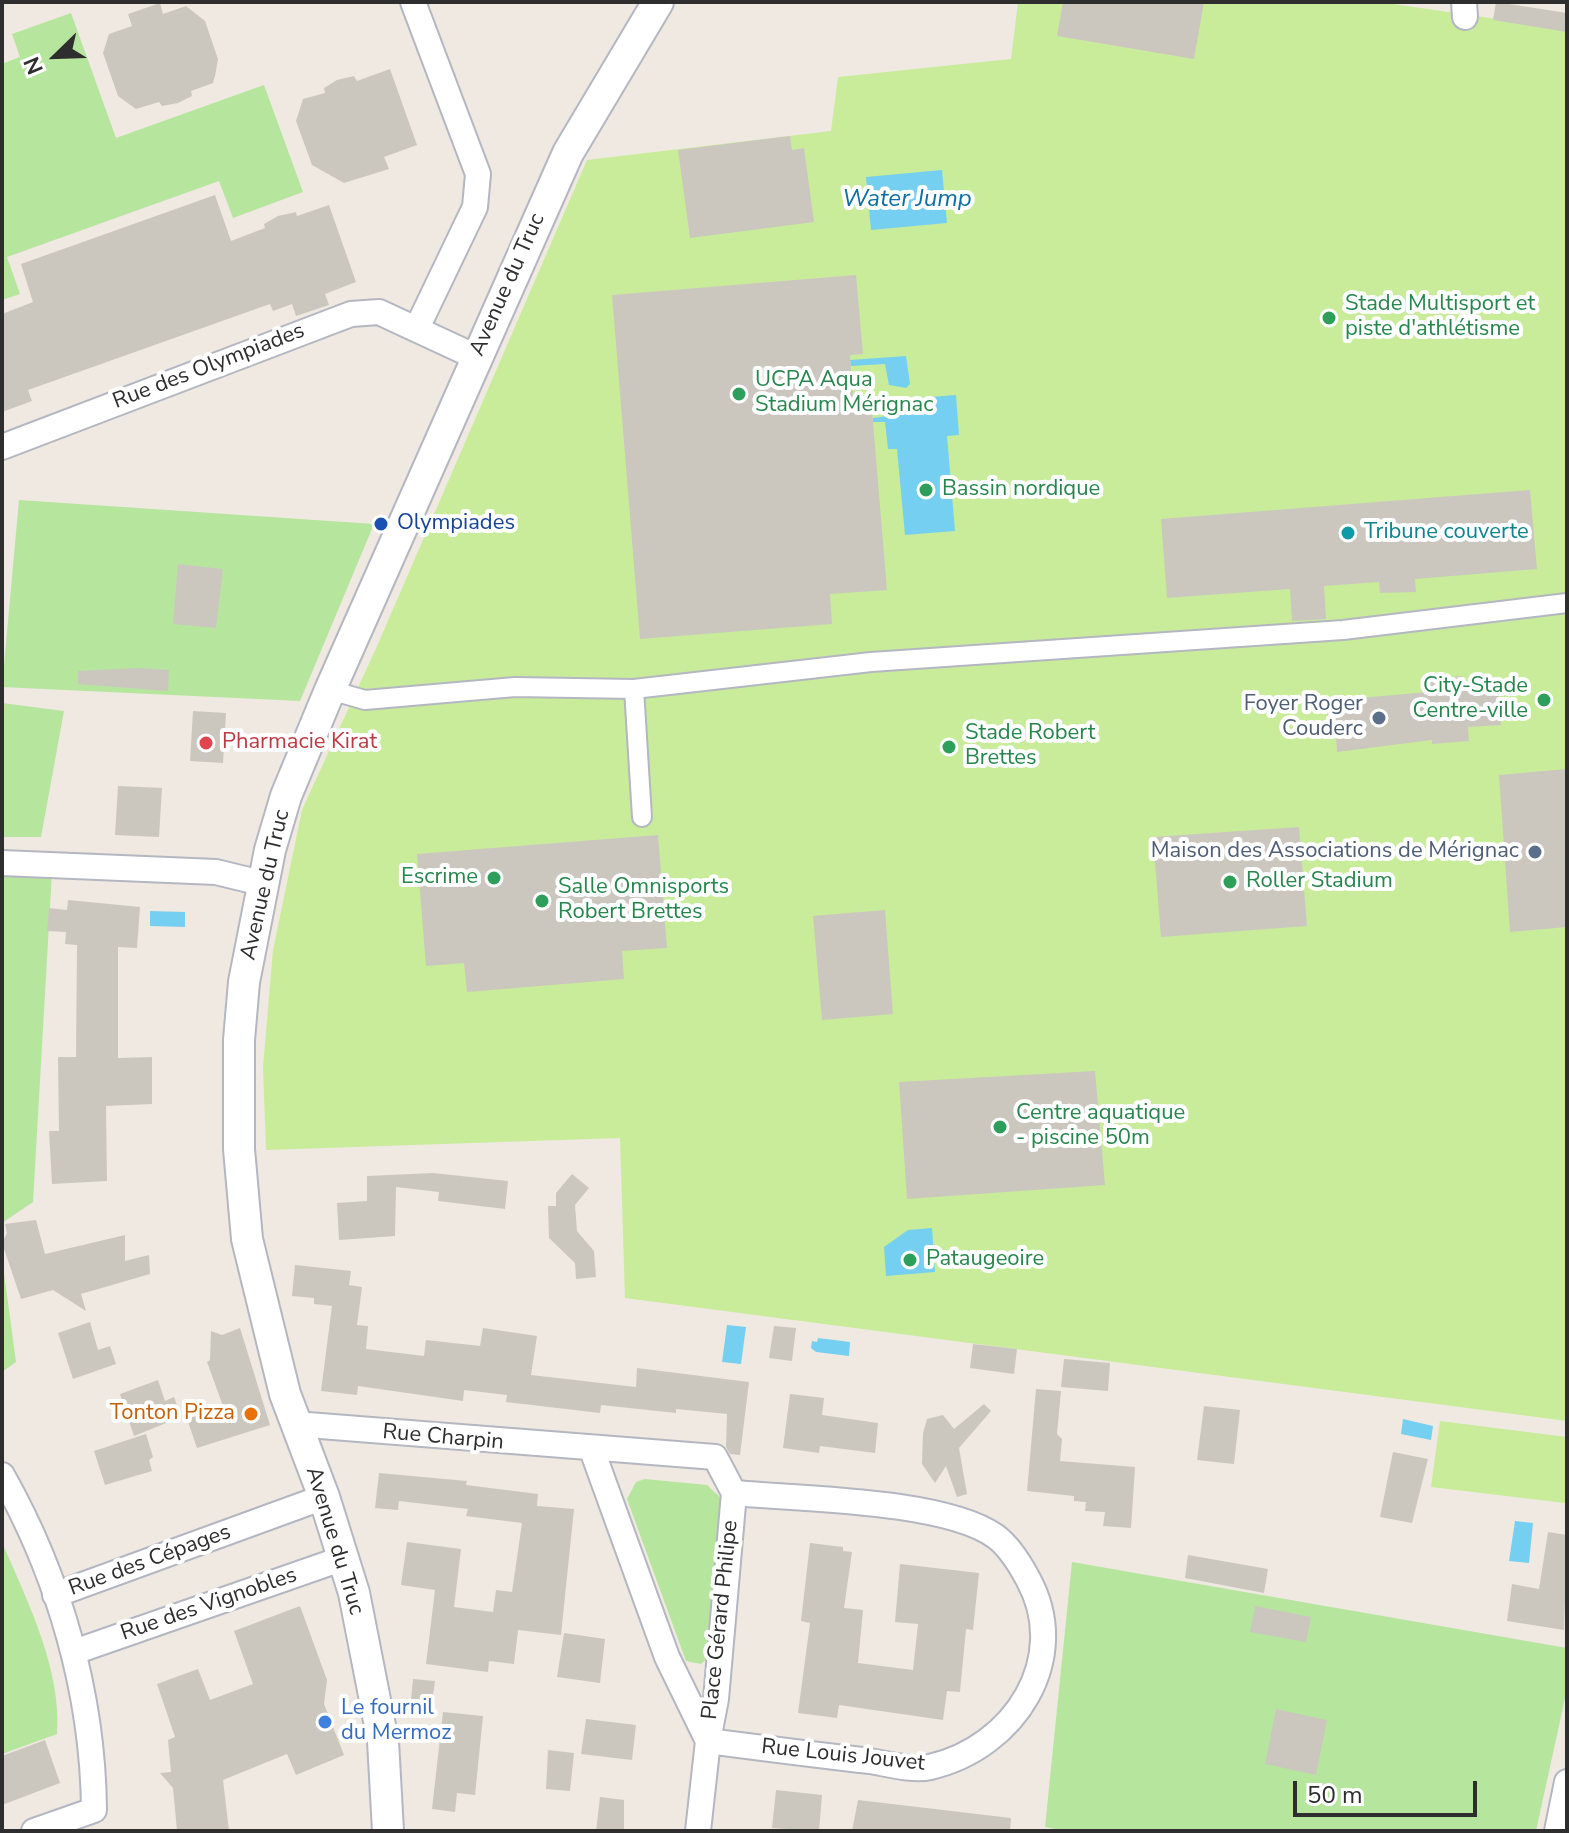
<!DOCTYPE html>
<html>
<head>
<meta charset="utf-8">
<style>
  body { margin:0 }
  #map { position:relative; width:1569px; height:1833px; overflow:hidden; background:#efe9e1; font-family:"Nunito Sans",sans-serif }
  canvas { display:block }
  .frame { position:absolute; inset:0; border:4px solid #2e2e2e; pointer-events:none }
  .north { position:absolute; left:16px; top:16px; width:80px; height:80px; -webkit-text-stroke:6px #fff; paint-order:stroke; rotate:247deg; font-size:22px; font-weight:700; line-height:32px; text-align:center; color:#2e2e2e }
  .north::after { content:''; display:block; margin:auto; width:28px; height:36px; background:#2e2e2e; clip-path:polygon(50% 0,100% 100%,50% 72%,0 100%) }
  .scale { position:absolute; left:1293px; top:1781px; width:184px; height:36px; box-sizing:border-box; border:4px solid #2e2e2e; border-top:0; padding-left:10px; font-size:24px; line-height:28px; white-space:nowrap; color:#2e2e2e; -webkit-text-stroke:6px #fff; paint-order:stroke }
</style>
</head>
<body>
<div id="map">
<canvas width="1569" height="1833"></canvas>
<div class="frame"></div>
<div class="north">N</div>
<div class="scale">50 m</div>
</div>
<script>
const g = document.querySelector('canvas').getContext('2d');
g.lineJoin = 'round';
function fill(path, color) { g.fillStyle = color; g.fill(path, 'evenodd'); }
function trace(path, color, width, dash) { g.strokeStyle = color; g.lineWidth = width; g.lineCap = dash ? 'butt' : 'round'; g.setLineDash(dash || []); g.stroke(path); }
function write(font, color, halo, rows, align = 'center') {
  g.font = font + ' "Nunito Sans",sans-serif'; g.lineWidth = 8; g.setLineDash([]); g.textBaseline = 'middle'; g.strokeStyle = halo; g.fillStyle = color; for (const [text, x, y, turn = 0] of rows) {
    g.save(); g.translate(x, y); g.rotate((+turn || 0) * Math.PI / 180); g.textAlign = isNaN(turn) ? turn : align; if (halo) g.strokeText(text, 0, 0); g.fillText(text, 0, 0); g.restore();
  }
}
const green = new Path2D(`
  M71,13L116,138L264,85L303,192L233,218L219,181L7,257L20,294L2,300V64L20,57L12,34Z
  M19,500L374,524L300,701L2,687Z
  M2,703L64,711L41,837H2Z
  M17,864L52,872L33,1202L2,1223V878Z
  M2,1258L16,1362L2,1372Z
  M645,1479L707,1485L723,1500L709,1657L701,1664L686,1661L627,1499L636,1482Z
  M2,1542C27,1601 62,1669 57,1734L2,1754Z
  M1072,1562L1567,1648V1689L1536,1831H1066L1045,1827Z`);
const pitch = new Path2D(`
  M1018,2H1379L1567,29V1421L625,1298L620,1138L266,1150L263,1067L273,950L302,810L378,644L587,160L831,131L838,77L1011,59Z
  M1440,1421L1567,1437L1565,1503L1431,1487Z`);
const water = new Path2D(`
  M942,170L947,223L871,230L866,177Z
  M906,356L910,384L906,388L889,385L885,364L851,366L850,360Z
  M956,395L959,435L947,436L955,531L905,535L897,449H888L885,422H873V418L895,415L894,400Z
  M150,911L185,912V927L150,926Z
  M932,1228L935,1272L886,1276L884,1247L908,1230Z
  M727,1325L746,1327L741,1364L722,1362Z
  M818,1338L850,1342L849,1356L816,1352L811,1348L812,1341L817,1342Z
  M1403,1419L1433,1426L1431,1440L1401,1434Z
  M1515,1521L1533,1523L1529,1563L1509,1561Z`);
const building = new Path2D(`
  M1063,2H1204L1194,59L1057,36Z
  M1496,2L1567,13V32L1493,20Z
  M160,3L163,14L186,6L205,21L218,59L215,76L213,83L191,91L192,96L178,103L162,106L159,102L136,109L118,96L103,53L109,34L132,26L128,14Z
  M390,69L417,145L384,157L389,169L344,183L312,165L296,121L303,99L325,93L324,88L337,80L354,76L357,81Z
  M790,136L792,150L804,148L814,222L690,238L678,150Z
  M215,195L231,241L265,228L264,224L278,216L296,212L297,216L329,205L356,282L325,294L329,305L296,316L292,304L273,311L270,304L28,390L32,401L2,412V314L33,302L21,264Z
  M856,275L863,354L850,355L854,411L872,410L887,590L830,594L832,624L640,639L612,295Z
  M1530,490L1537,569L1415,579L1416,592L1380,593L1379,582L1324,586L1326,619L1292,621L1290,589L1167,598L1161,519Z
  M178,564L223,569L216,628L173,624Z
  M138,668L169,670L168,691L78,684V671Z
  M1463,676L1464,691L1498,688L1501,725L1468,727L1469,741L1432,744V740L1337,752L1336,735H1329L1326,701L1428,692L1427,679Z
  M193,711L226,713L223,763L190,761Z
  M1567,769V927L1510,932L1499,775Z
  M118,786L162,788L159,837L115,835Z
  M1299,827L1307,926L1161,937L1153,837Z
  M658,835L667,948L622,951L624,979L467,992L464,963L426,966L417,854Z
  M68,900L140,907L137,948L118,947V1058L152,1057V1104L106,1106L107,1181L52,1184L49,1131H59L58,1057H76L77,945L65,944L66,932L47,931L49,908L67,910Z
  M885,910L893,1014L822,1020L813,916Z
  M1095,1071L1105,1185L907,1199L899,1082Z
  M433,1173L508,1181L505,1209L438,1201L439,1192L396,1187L395,1236L339,1240L337,1203L367,1201V1176Z
  M572,1174L589,1188L575,1205L577,1231L594,1251L596,1277L576,1279L575,1263L549,1238L548,1206H556V1193Z
  M36,1220L45,1254L125,1235V1261L149,1255L150,1274L81,1294L86,1311L53,1290L21,1299L2,1243L7,1233L5,1224Z
  M295,1265L351,1271L349,1285L362,1287L357,1325L368,1326L366,1349L424,1356L426,1340L480,1346L483,1328L537,1336L531,1375L636,1387L637,1368L749,1382L740,1455L730,1454L726,1447L727,1414L676,1409V1413L601,1405L600,1413L506,1402L507,1395L464,1390L463,1401L358,1386L357,1395L321,1391L332,1306L314,1304V1298L292,1296Z
  M90,1322L98,1350L110,1346L116,1364L73,1379L58,1333Z
  M774,1326L796,1328L792,1361L769,1358Z
  M240,1328L270,1425L197,1448L187,1419L223,1406L207,1362L210,1360L211,1331L222,1335Z
  M973,1344L1017,1349L1014,1374L970,1368Z
  M1064,1359L1110,1363L1108,1391L1061,1387Z
  M158,1380L165,1401L174,1397L181,1417L134,1436L120,1394Z
  M1036,1389L1061,1391L1057,1434L1062,1439L1060,1461L1135,1467L1131,1528L1103,1526L1105,1512L1085,1511L1086,1502L1074,1501V1496L1027,1491Z
  M790,1394L824,1398L822,1415L878,1423L875,1453L820,1446L819,1453L783,1448Z
  M984,1404L991,1411L959,1448L967,1494L957,1497L946,1466L935,1483L922,1464L923,1433L927,1419L943,1415L954,1429Z
  M1204,1406L1240,1410L1234,1464L1197,1460Z
  M146,1434L153,1457L149,1460L152,1471L105,1485L94,1451Z
  M1393,1452L1428,1459L1412,1523L1380,1517Z
  M379,1473L467,1481L466,1485L538,1494L537,1506L574,1509L561,1635L518,1630L514,1664L489,1661L488,1672L426,1664L435,1590L401,1585L407,1542L461,1549L454,1607L493,1612L496,1590L512,1592L522,1523L466,1516L468,1509L399,1501L398,1510L375,1508Z
  M1548,1532L1567,1535L1564,1630L1507,1621L1512,1584L1539,1589Z
  M810,1543L843,1547V1551L852,1552L844,1608L863,1610L858,1663L913,1670L918,1624L895,1622L900,1564L979,1573L973,1630L966,1629L960,1692L947,1691L943,1720L839,1705L837,1718L798,1713L810,1623L801,1621Z
  M1188,1555L1268,1569L1264,1593L1185,1578Z
  M300,1606L327,1680L324,1704L344,1755L296,1775L287,1754L223,1780L229,1831H177L173,1788L160,1773L171,1772L168,1740L175,1737L157,1684L198,1669L210,1700L253,1684L234,1631Z
  M1255,1606L1311,1617L1306,1642L1250,1632Z
  M564,1633L605,1639L600,1683L557,1677Z
  M413,1679L435,1681L432,1703L411,1700Z
  M1276,1709L1327,1720L1316,1775L1265,1764Z
  M443,1712L483,1716L475,1795L457,1793L455,1812L432,1809Z
  M586,1719L636,1725L632,1760L581,1754Z
  M45,1740L60,1783L2,1805V1756Z
  M548,1750L574,1753L570,1791L546,1789Z
  M776,1790L822,1795L819,1831L772,1828Z
  M600,1797L624,1800V1831H596Z
  M858,1800L1011,1818L1010,1831H852Z`);
const pedestrian = new Path2D(`
  M634,689L642,817
  M330,690L365,700L515,687L634,689L871,662L1343,630L1567,603`);
const minor = new Path2D(`
  M413,2L478,174L475,207L417,328
  M1464,2L1465,17
  M2,447L351,314L379,312L476,357
  M2,863L216,872L261,883
  M295,1424L715,1457L734,1493L716,1699L708,1741L667,1657L592,1450
  M2,1475C59,1576 93,1693 94,1810L34,1831
  M55,1595L324,1497
  M74,1652L344,1558
  M698,1831L708,1741C762,1748 816,1755 870,1761C888,1764 913,1771 930,1767C1014,1748 1072,1659 1028,1579C1020,1564 1009,1546 995,1536C944,1500 801,1499 734,1493
  M1557,1831L1567,1782`);
const tertiary = new Path2D(`
  M388,1831L383,1741L354,1593L324,1497L285,1394L247,1239L239,1149V1040L244,982L270,850L286,796L330,690L568,153L658,2`);
const markers = [
  [1329,318,8,"#2e9e5b"],
  [739,394,8,"#2e9e5b"],
  [926,490,8,"#2e9e5b"],
  [381,524,8,"#1a4fb4"],
  [1348,533,8,"#0f9aa8"],
  [1544,700,8,"#2e9e5b"],
  [1379,718,8,"#5c6f8a"],
  [206,743,8,"#e0444e"],
  [949,747,8,"#2e9e5b"],
  [1535,852,8,"#5c6f8a"],
  [494,878,8,"#2e9e5b"],
  [1230,882,8,"#2e9e5b"],
  [542,901,8,"#2e9e5b"],
  [1000,1127,8,"#2e9e5b"],
  [910,1260,8,"#2e9e5b"],
  [251,1414,8,"#e8710a"],
  [325,1722,8,"#3f7fe0"]
];
const streetNames = [
  ["Avenue du Truc",508,285,-66],
  ["Rue des Olympiades",209,367,-21],
  ["Avenue du Truc",266,885,-77],
  ["Rue Charpin",443,1438,5],
  ["Avenue du Truc",334,1541,73],
  ["Rue des Cépages",150,1561,-20],
  ["Rue des Vignobles",209,1605,-19],
  ["Place Gérard Philipe",721,1620,-84],
  ["Rue Louis Jouvet",843,1756,6]
];
const leisureNames = [
  ["Stade Multisport et",1345,305],
  ["piste d'athlétisme",1345,330],
  ["UCPA Aqua",755,381],
  ["Stadium Mérignac",755,406],
  ["Bassin nordique",942,490],
  ["City-Stade",1528,687,"right"],
  ["Centre-ville",1528,712,"right"],
  ["Stade Robert",965,734],
  ["Brettes",965,759],
  ["Escrime",478,878,"right"],
  ["Roller Stadium",1246,882],
  ["Salle Omnisports",558,888],
  ["Robert Brettes",558,913],
  ["Centre aquatique",1016,1114],
  ["- piscine 50m",1016,1139],
  ["Pataugeoire",926,1260]
];
const transitNames = [
  ["Olympiades",397,524]
];
const cultureNames = [
  ["Tribune couverte",1364,533]
];
const serviceNames = [
  ["Foyer Roger",1363,705],
  ["Couderc",1363,730],
  ["Maison des Associations de Mérignac",1519,852]
];
const healthNames = [
  ["Pharmacie Kirat",222,743]
];
const foodNames = [
  ["Tonton Pizza",235,1414]
];
const shopNames = [
  ["Le fournil",341,1709],
  ["du Mermoz",341,1734]
];
const waterNames = [
  ["Water Jump",907,200]
];
fill(green, '#b6e59e');
fill(pitch, '#c9ec9a');
fill(water, '#75cff0');
fill(building, '#cbc7bf');
trace(pedestrian, '#b4b7c1', 22);
trace(minor, '#b4b7c1', 28);
trace(tertiary, '#b4b7c1', 34);
trace(pedestrian, '#fff', 18);
trace(minor, '#fff', 24);
trace(tertiary, '#fff', 30);
for (const [x, y, r, color] of markers) { const dot = new Path2D(); dot.arc(x, y, r, 0, 2 * Math.PI); g.fillStyle = color; g.fill(dot); trace(dot, '#fff', 3); }
write('22px', '#2e2e2e', '#fff', streetNames);
write('22px', '#27864d', '#fff', leisureNames, 'left');
write('22px', '#164399', '#fff', transitNames, 'left');
write('22px', '#0d838f', '#fff', cultureNames, 'left');
write('22px', '#4e5e75', '#fff', serviceNames, 'right');
write('22px', '#be3a42', '#fff', healthNames, 'left');
write('22px', '#c56008', '#fff', foodNames, 'right');
write('22px', '#366cbe', '#fff', shopNames, 'left');
write('italic 24px', '#0d6fa3', '#fff', waterNames);
</script>
</body>
</html>
